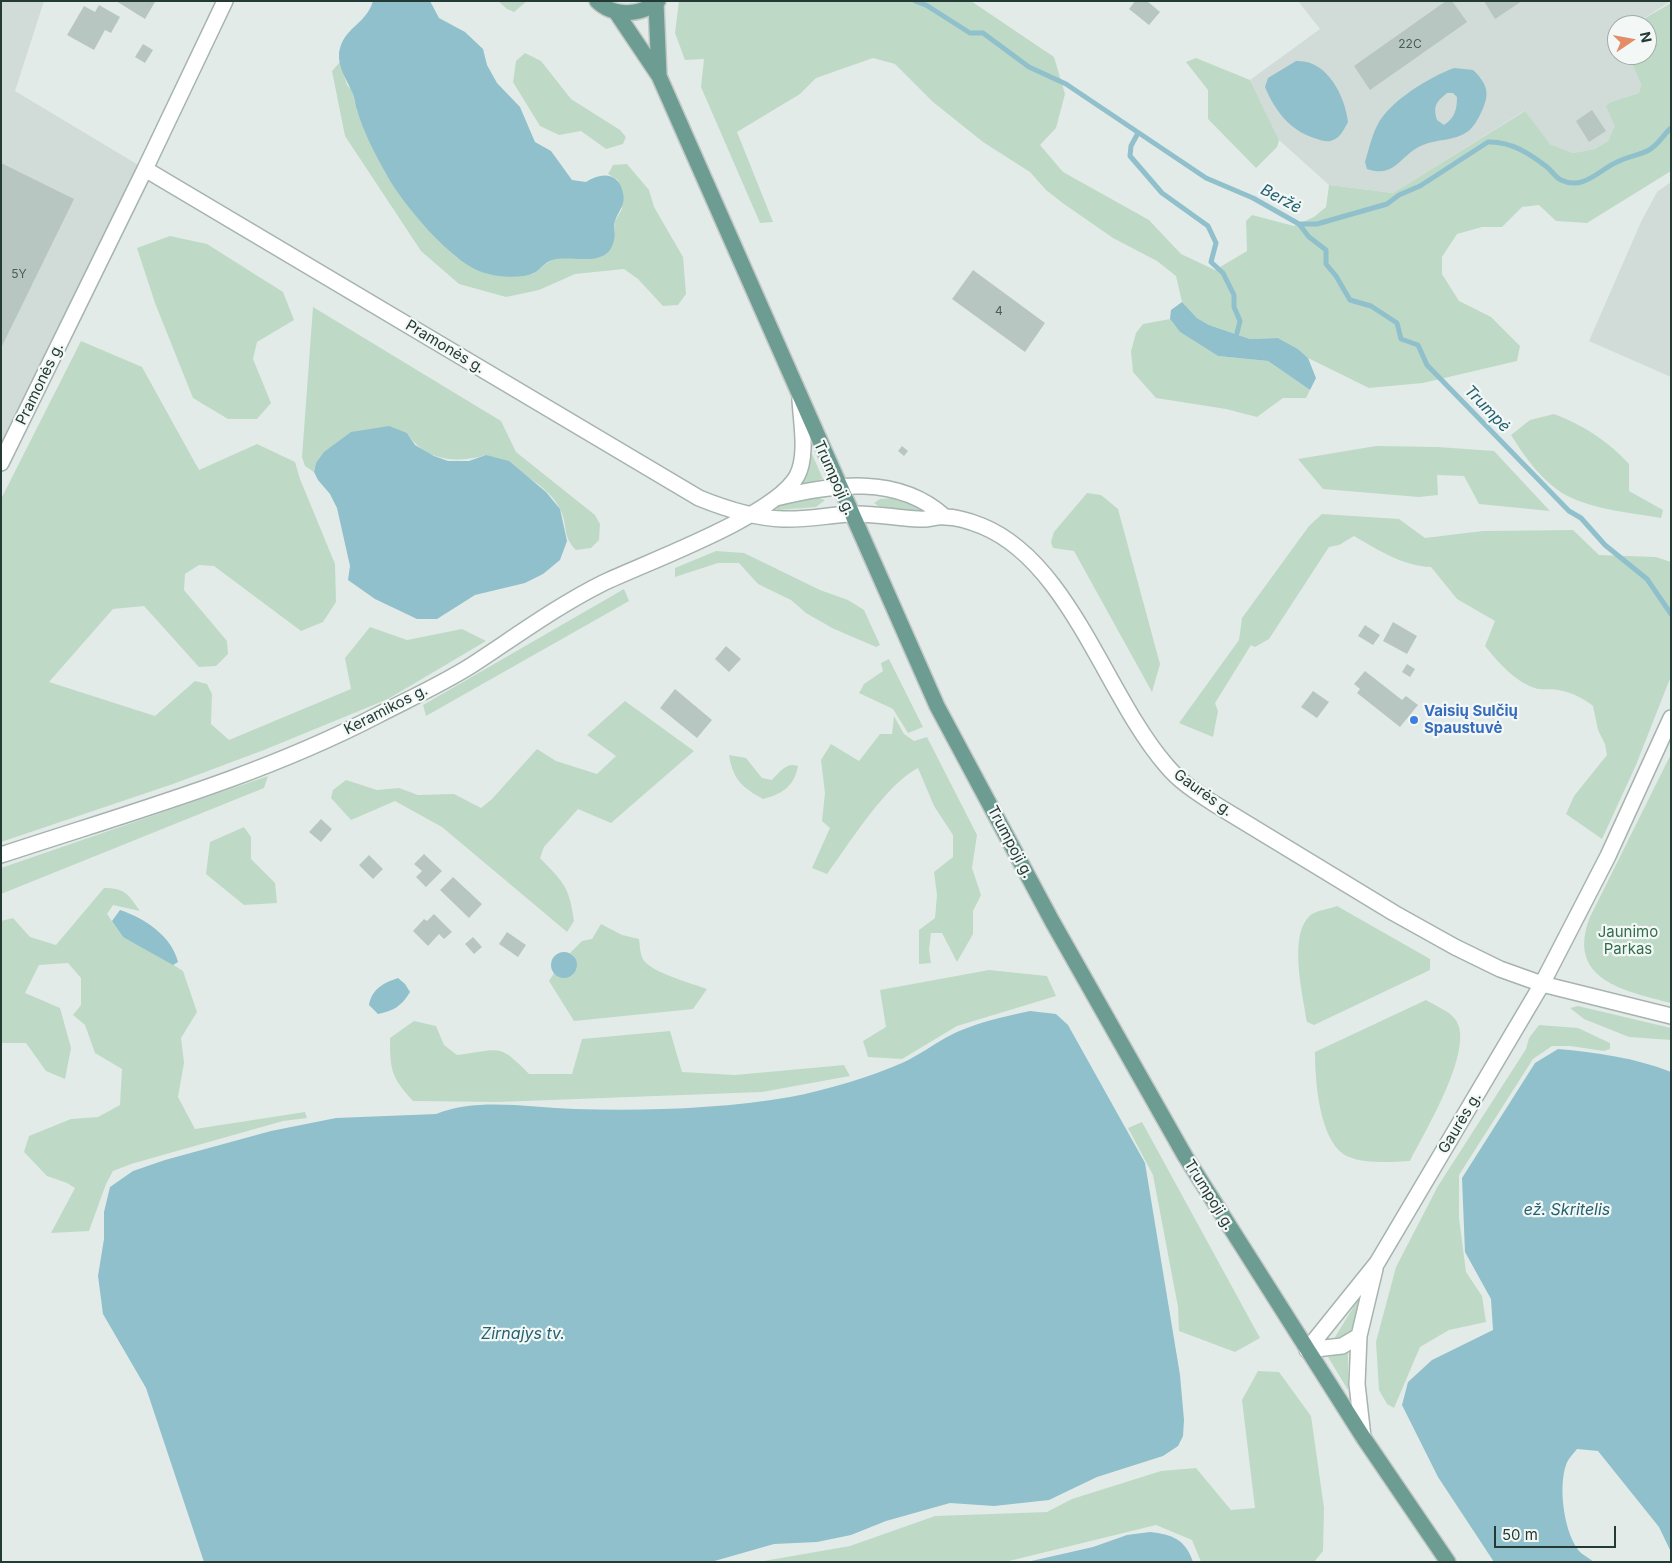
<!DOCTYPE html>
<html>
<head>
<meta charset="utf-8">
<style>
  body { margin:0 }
  #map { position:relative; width:1672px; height:1563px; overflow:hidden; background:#e3ebe8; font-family:Inter,sans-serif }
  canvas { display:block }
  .frame { position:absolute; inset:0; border:2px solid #243b35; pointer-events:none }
  .north { position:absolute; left:1607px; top:15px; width:50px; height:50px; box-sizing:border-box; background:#f3f8f6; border:1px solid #a0aca9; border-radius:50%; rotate:78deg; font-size:14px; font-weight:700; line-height:20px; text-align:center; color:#243b35 }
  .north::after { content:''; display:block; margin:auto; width:18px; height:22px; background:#e48b68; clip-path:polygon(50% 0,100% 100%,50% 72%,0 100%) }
  .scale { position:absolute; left:1494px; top:1526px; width:122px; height:22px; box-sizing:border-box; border:2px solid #243b35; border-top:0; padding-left:6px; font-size:15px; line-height:18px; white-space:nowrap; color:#243b35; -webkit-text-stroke:4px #f3f8f6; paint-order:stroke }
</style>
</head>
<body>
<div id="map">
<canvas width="1672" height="1563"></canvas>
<div class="frame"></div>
<div class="north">N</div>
<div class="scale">50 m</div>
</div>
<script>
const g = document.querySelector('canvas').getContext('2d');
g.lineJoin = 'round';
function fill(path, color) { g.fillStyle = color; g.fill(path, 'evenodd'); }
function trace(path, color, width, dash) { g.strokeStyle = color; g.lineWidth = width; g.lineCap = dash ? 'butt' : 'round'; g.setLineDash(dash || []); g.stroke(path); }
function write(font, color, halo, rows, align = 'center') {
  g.font = font + ' Inter,sans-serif'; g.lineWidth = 4.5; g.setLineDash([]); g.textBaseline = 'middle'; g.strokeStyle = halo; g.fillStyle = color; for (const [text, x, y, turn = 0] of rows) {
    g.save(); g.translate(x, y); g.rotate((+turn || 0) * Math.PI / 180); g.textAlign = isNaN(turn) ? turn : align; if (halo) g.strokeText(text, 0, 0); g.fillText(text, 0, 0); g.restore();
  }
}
const built = new Path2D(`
  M1,1H44L15,91L145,169L1,463Z
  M1298,1H1671L1633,25H1617V55H1628L1641,84L1639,93L1611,102L1616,125L1608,141L1595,149L1573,153L1550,144L1524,111L1393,193L1329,185L1279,140L1250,80L1320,29Z
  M1671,182V377L1589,341L1641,222L1657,192Z`);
const green = new Path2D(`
  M498,1H527L514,12L507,9Z
  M679,1H971L1054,57L1065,94L1056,128L1040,145L1063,172L1149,220L1181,254L1215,270L1247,251L1246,221L1252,215L1294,226L1314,217L1326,207L1329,185L1393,193L1525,111L1550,144L1573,153L1595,149L1608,141L1615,126L1606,106L1611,102L1639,93L1641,84L1628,55H1647V25H1633L1671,3V171L1587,223L1556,221L1539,205L1522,207L1502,227H1482L1457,234L1442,257V274L1459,301L1491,317L1520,346L1517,361L1423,383L1369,388L1308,358L1298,349L1278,338L1250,339L1209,325L1197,318L1182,302L1176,276L1157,261L1113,238L1064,204L1046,190L1030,172L983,142L933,102L895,64L873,58L816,78L800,94L737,132L773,222L760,223L701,87L704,59L685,60L675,33Z
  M525,53L541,61L571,99L620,130L626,137L623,144L606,149L581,131L559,135L540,126L513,82L516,61Z
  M1196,58L1250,80L1279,140L1277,147L1256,168L1208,119V90L1186,62Z
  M340,62L347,85L352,91L357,111L386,174L424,224L457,258L533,274L551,260L614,240L615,221L622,209L618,180L608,174L613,165L627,164L649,190L654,207L683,257L686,294L678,305L663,306L638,279L624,269L575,274L539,290L506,297L459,284L421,251L345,136L332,71Z
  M170,236L207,244L283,292L294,320L257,342L253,359L271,403L257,419H228L193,398L155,303L137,248Z
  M313,307L501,421L516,452L595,515L600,524L599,540L591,548L576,550C562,536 568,527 561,511C549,484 511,467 486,455C457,464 425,461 407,433L316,463L314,472L305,466L302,457Z
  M1170,319L1180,332L1218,356L1268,361L1310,390L1306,398H1283L1257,417L1226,409L1156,398L1133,372L1131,351L1136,333L1143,324Z
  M81,341L142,367L199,470L257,444L295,462L300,479L335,564L336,602L323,622L301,631L214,566L199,565L185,574L184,590L227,641L228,654L216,666L199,667L144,606L113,609L49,682L155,716L195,681L207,684L212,694L211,724L229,740L351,689L345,658L370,627L407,640L462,629L486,641L388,699L264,750L173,784L1,842V499Z
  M1554,414C1583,425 1608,441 1629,464V491L1663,510L1661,518C1631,513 1579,508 1555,488C1536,473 1523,454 1511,435L1530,420Z
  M1376,446L1438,447L1494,451L1550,511L1479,504L1464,476L1437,475L1438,495L1419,497L1323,489L1298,459Z
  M812,454L823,479L800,485Z
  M1087,493L1101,495L1118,509L1160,664L1152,692L1074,551L1053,548L1051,542L1054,532Z
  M813,496L825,500L816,507L777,510L776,507Z
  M893,498L927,510L925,513L878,506L874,503L880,499Z
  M1322,514L1399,519L1425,538L1483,531L1573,530L1599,555L1656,557L1671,562V676L1636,765L1602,839L1566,814L1574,796L1607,755L1605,744L1598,730L1593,706C1583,698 1571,692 1558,690C1551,688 1542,691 1535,688C1515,682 1497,661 1485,646L1495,621L1457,599L1431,567C1403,566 1378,550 1354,536L1339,545L1329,547L1269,639L1255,647L1251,645L1215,703L1218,711L1213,737L1179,723L1239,640L1242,618L1309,526Z
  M716,551L744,553L820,590L848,600L864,610L880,645L876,647L832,628L806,613L791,600L758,584L739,563H718L675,577V568Z
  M624,589L629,601L426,716L423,705Z
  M889,659L923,727L908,733L893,709L859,693L864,684L883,671L881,663Z
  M625,701L694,751L611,823L578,809L544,847L540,858C564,883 569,886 574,921L567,932L442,827L395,801L351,820L331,798L333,790L346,780L377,790L399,788L418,795L454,794L481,808L492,799L537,749L556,761L597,774L616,756L587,735Z
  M894,716L904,734L914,741L927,737L977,835L972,868L981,895L973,911V934L957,962L942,933H931L929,950L931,963L919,964V930L935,918L937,895L934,872L953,857V835L934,806L918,768C886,784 849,844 827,874L812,868L830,828L822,821L825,793L821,760L831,744L859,761L880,734H892Z
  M1671,754V1003C1625,991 1565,980 1590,917Z
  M729,755L746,758L762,778L772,780C780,772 786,762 798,766C794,787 782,794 763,799C742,787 733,780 729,755Z
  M268,776L264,788L1,894V868Z
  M244,827L251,837V859L275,883L277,903L244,905L206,874L210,842Z
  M104,888C125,888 128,894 140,911L113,905L107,914L123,937L155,953L183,971L197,1012L181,1038L184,1063L178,1097L195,1129L305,1112L307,1118L283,1121L131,1164L113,1171L106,1184L89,1231L51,1233L75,1188L67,1183L47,1176L24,1152L29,1136L71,1119L98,1117L120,1105L122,1069L95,1053L85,1025L73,1015L81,1005V978L68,963L39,965L25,993L60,1008L71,1048L65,1079L46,1071L26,1043H1V921L13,918L30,937L56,945Z
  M1337,906L1430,959V970L1314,1025L1307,1022C1303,995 1287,932 1312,914C1318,910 1330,909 1337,906Z
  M601,924L622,935L639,939C640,946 640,957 645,962C655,973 693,984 707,989L693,1009L574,1021L549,981L554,973L559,977L572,976L577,969L574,956L570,953L582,941L592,939Z
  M989,970L1047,976L1056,996L957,1026L902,1059L868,1057L863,1041L886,1027L880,990Z
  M1426,1000C1434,1005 1449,1011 1455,1019C1477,1046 1424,1133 1410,1161C1393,1162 1365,1164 1349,1157C1319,1145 1315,1079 1315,1052Z
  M1578,1006L1671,1028V1040L1629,1037L1584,1019L1570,1008Z
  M414,1021L436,1026L444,1045L457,1055C500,1050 498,1042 529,1074H572L582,1039L670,1031L682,1072L735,1075L844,1065L850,1076L762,1092L498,1102L413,1101C391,1077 390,1070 390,1038Z
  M1539,1025L1578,1028L1610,1043V1049L1604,1051L1570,1046H1552L1533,1059L1459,1175V1218L1466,1272L1482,1296L1486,1322L1449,1330L1420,1347L1394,1408L1387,1404L1379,1390L1376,1342L1396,1267L1438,1186L1526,1049L1529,1038Z
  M1142,1122L1260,1338L1235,1352L1179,1331L1178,1307L1153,1175L1128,1128Z
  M1369,1282C1362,1303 1358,1339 1332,1342Z
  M1348,1353V1390L1328,1357Z
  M1258,1371L1279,1372L1311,1416L1324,1508L1323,1551L1314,1562H1201L1192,1540L1156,1525L1005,1562H758L850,1546L935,1516L1047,1512L1072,1499L1161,1471L1196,1468L1231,1510L1255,1508L1242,1400Z`);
const water = new Path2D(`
  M373,1H430L439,18L465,32L483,49L487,65L497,83L520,107L535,142L551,151L572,180L586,182C601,172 619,172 623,193C626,205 618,211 615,221C613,226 616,234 614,240C608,270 572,254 552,260C545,262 540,270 534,273C521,279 498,277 485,273C453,265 400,201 385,172C375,154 363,131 357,110C355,105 355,98 352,92C347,80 338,68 339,53C343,27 366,25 373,1Z
  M1296,61C1327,59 1345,96 1348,122C1344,129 1341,137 1333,140C1328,143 1320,140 1314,138C1290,130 1275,111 1265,87L1268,78Z
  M1454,68L1473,70C1491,87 1489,97 1479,117C1476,122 1472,129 1467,132C1454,141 1437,139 1423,145C1400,154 1396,179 1367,169L1365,162C1369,149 1372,134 1379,122C1393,99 1430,77 1454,68ZM1447,93H1453L1457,97C1457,109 1455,118 1444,125L1437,120C1433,106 1436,102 1447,93Z
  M1182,302L1197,318L1209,325L1250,339L1278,338L1298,349L1308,358L1316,378L1310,390L1268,361L1218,356L1180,332L1170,319L1171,310Z
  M389,426L407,433L415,445L434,456L448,461H469L486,455L509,461L546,492L560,509L567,541L560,560L543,574L525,583L475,595L437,619H417L375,599L348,580L350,566L337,508L330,494L318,480L314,472L316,463L324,452L351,432Z
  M120,910C144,918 172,936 178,962L173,965L123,937L112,921Z
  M551 965a13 13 0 1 1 26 0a13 13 0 1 1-26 0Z
  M398,978L405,984L410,992C402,1006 393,1011 378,1014L369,1005C372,989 383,983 398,978Z
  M1030,1011L1056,1014L1068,1025L1145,1163L1180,1375L1184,1420L1183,1436L1178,1446L1163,1456L1097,1477L1049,1500L994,1506L950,1503L886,1521L851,1535L817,1542L774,1544L711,1562H204L146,1388L103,1314L98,1276L104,1239V1212L110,1187L133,1171L165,1160L271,1131L336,1118L436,1114C478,1097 531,1108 575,1109C644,1111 721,1109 790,1097C827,1090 867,1078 902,1063C918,1056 932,1045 947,1037C973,1023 1002,1017 1030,1011Z
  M1558,1049C1595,1052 1636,1058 1671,1072V1552L1659,1527L1598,1451L1577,1449C1573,1454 1568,1459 1566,1465C1558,1487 1564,1536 1581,1553C1585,1556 1590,1559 1594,1562H1494L1438,1477L1402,1405L1408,1382L1432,1360L1493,1330L1491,1299L1465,1252L1462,1178L1535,1063Z
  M1150,1532C1172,1534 1186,1540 1193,1562H1027L1093,1547L1127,1535Z`);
const stream = new Path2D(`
  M915,1L926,5L970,33H983L1029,67L1066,84L1206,178L1253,198L1299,224H1317L1387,204L1399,195L1420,186L1488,142C1511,141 1530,154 1547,167C1552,171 1556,178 1561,180C1583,191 1599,170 1617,162C1627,157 1640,155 1649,150C1659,144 1663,135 1671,128
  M1138,133L1131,146L1130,156L1162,193L1208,226L1216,243L1211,262L1223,273L1234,295V307L1240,321L1237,333
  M1299,224L1309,237L1326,250V264L1336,276L1350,300L1371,306L1397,323L1401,339L1418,345L1427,365L1569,511L1581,518L1605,545L1647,579L1671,614`);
const building = new Path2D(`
  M116,1H153L155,2L145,19Z
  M1135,1H1147L1160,12L1149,25L1129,9Z
  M1446,1H1452L1467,22L1370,90L1354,66Z
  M1484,1H1522L1495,19Z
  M99,5L120,17L111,33L105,30L94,50L67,35L84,6L95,12Z
  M143,44L153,50L145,63L135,57Z
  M1592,110L1606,131L1589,142L1576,121Z
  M1,163L74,199L1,348Z
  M973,270L1045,323L1025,352L952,299Z
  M902,446L908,451L904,456L898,451Z
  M1393,622L1417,636L1407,654L1383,641Z
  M1365,625L1380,635L1373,645L1358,636Z
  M726,646L741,659L729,672L715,659Z
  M1407,664L1415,669L1410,677L1402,672Z
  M1365,671L1402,700L1406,696L1418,705L1400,727L1357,693L1360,689L1354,684Z
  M675,689L712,720L697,738L660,708Z
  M1313,691L1329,702L1317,718L1301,707Z
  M321,819L332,829L321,842L309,832Z
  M424,854L442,871L426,887L416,877L422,871L414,864Z
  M369,855L383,869L373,879L359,865Z
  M453,877L482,904L469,918L440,890Z
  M434,914L452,932L444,939L439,934L428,946L413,931L424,919L427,921Z
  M507,932L526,945L518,957L499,944Z
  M473,937L482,947L474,954L465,944Z`);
const street = new Path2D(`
  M145,169L225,1
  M1,463L145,169L699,498C726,509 754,518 783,519C806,520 829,515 851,514C874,513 896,518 919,519C927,520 936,516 945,517C956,517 972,522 982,526C1070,562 1106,696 1166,765C1179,781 1196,792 1213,803L1394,913L1455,947L1500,969L1542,984L1671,1016
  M776,498C833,484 898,474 945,517
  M1,855C128,813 259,777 378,715C409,699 442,684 472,665C515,637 557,606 603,583C647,562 775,516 797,476C808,455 801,422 800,399
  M1307,1350L1377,1263L1542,984L1608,856L1671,718
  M1307,1350L1342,1346L1359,1336
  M1363,1437L1357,1384L1359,1336L1375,1269`);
const primary = new Path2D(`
  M597,1C613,17 641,16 658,1
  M656,3L659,75
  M616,12L659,76L937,706L1052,921L1185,1156L1363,1437L1448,1562`);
const markers = [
  [1414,720,5,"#3f7fe0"]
];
const numberNames = [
  ["22C",1410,44],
  ["5Y",19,274],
  ["4",999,311]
];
const streetNames = [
  ["Pramonės g.",445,347,31],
  ["Pramonės g.",40,384,-64],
  ["Trumpoji g.",834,478,66],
  ["Keramikos g.",386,710,-27],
  ["Gaurės g.",1203,793,36],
  ["Trumpoji g.",1010,842,62],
  ["Gaurės g.",1460,1123,-59],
  ["Trumpoji g.",1209,1195,58]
];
const shopNames = [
  ["Vaisių Sulčių",1424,711],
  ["Spaustuvė",1424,728]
];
const parkNames = [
  ["Jaunimo",1628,932],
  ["Parkas",1628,949]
];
const waterNames = [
  ["Beržė",1281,199,28],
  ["Trumpė",1487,409,46],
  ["ež. Skritelis",1567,1210],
  ["Zirnajys tv.",523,1334]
];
fill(built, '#d1dbd7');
fill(green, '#bedac7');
fill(water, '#90c0cb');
trace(stream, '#90c0cb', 5);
fill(building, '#b8c6c1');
trace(street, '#a6b3af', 18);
trace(primary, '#c2c8c6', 18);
trace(street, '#fff', 15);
trace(primary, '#6c9c92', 15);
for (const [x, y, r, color] of markers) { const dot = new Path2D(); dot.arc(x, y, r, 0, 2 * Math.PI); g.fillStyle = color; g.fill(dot); trace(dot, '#f3f8f6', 2); }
write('12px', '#495e58', null, numberNames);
write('15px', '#243b35', '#f3f8f6', streetNames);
write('bold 15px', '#366cbe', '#f3f8f6', shopNames, 'left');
write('15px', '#336d4b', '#f3f8f6', parkNames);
write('italic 16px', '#246171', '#f3f8f6', waterNames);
</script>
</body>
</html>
